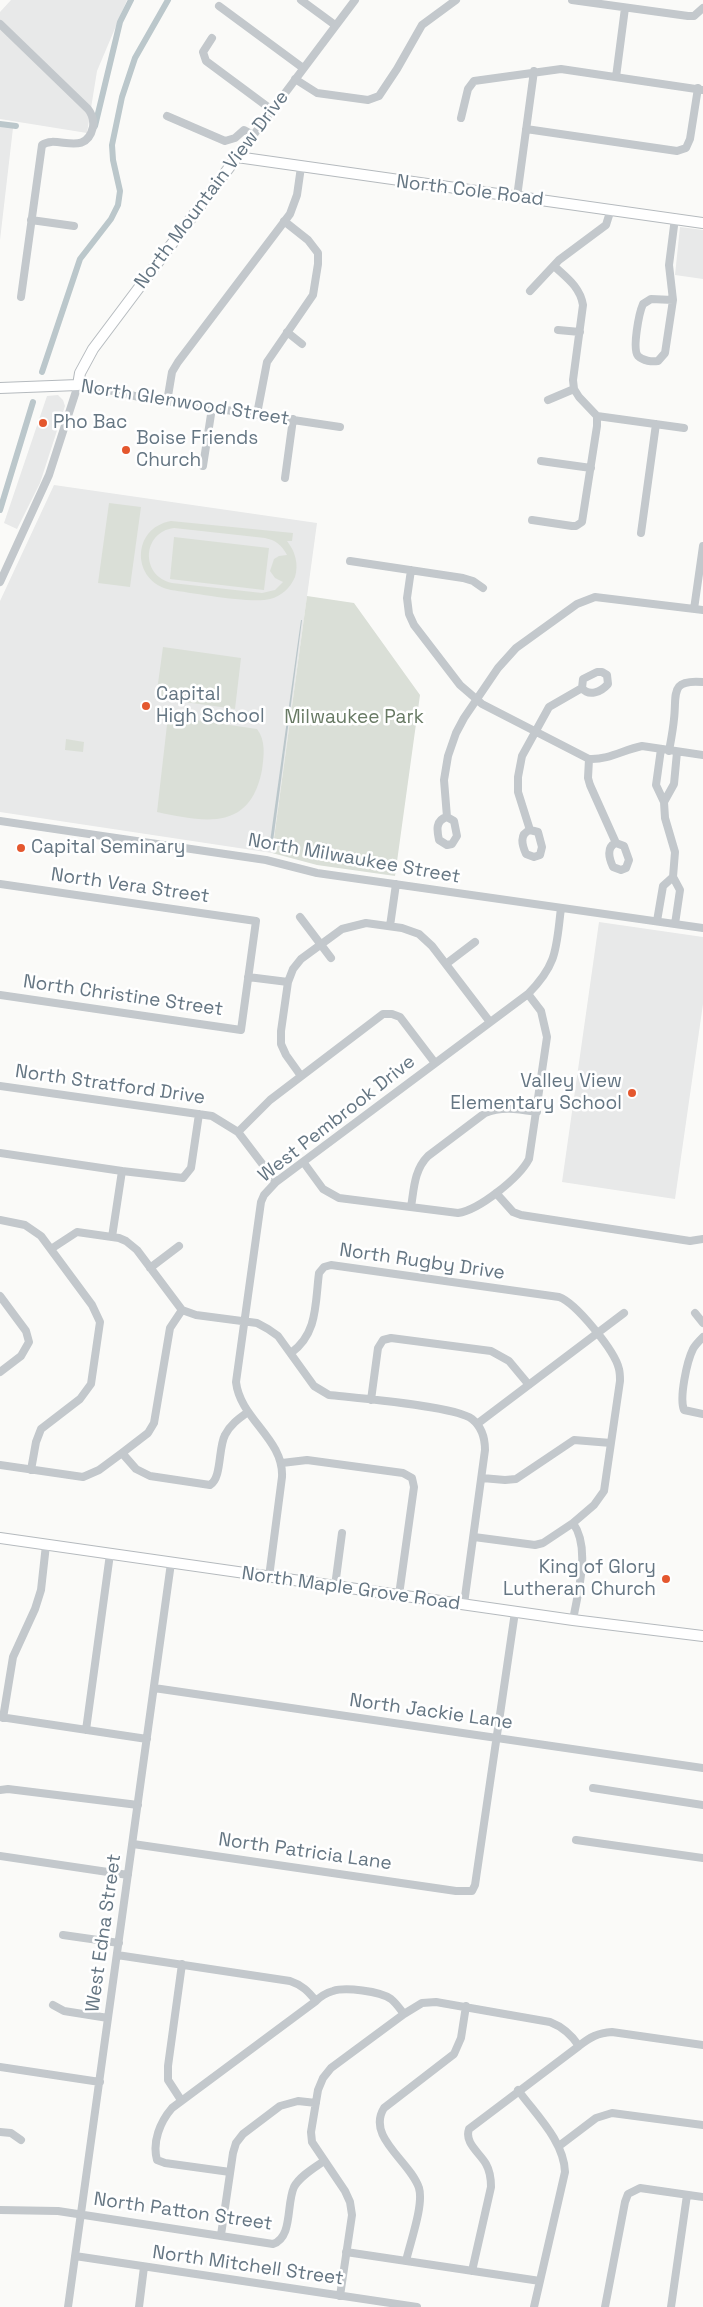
<!DOCTYPE html>
<html>
<head>
<meta charset="utf-8">
<style>
  body { margin:0 }
  canvas { display:block; background:#fafaf8 }
</style>
</head>
<body>
<canvas width="703" height="2307"></canvas>
<script>
const g = document.querySelector('canvas').getContext('2d');
g.lineJoin = 'round';
function fill(path, color) { g.fillStyle = color; g.fill(path, 'evenodd'); }
function trace(path, color, width, dash) { g.strokeStyle = color; g.lineWidth = width; g.lineCap = dash ? 'butt' : 'round'; g.setLineDash(dash || []); g.stroke(path); }
function write(font, color, halo, rows, align = 'center') {
  g.font = font + ' "Space Grotesk",sans-serif'; g.lineWidth = 5; g.setLineDash([]); g.textBaseline = 'middle'; g.strokeStyle = halo; g.fillStyle = color; for (const [text, x, y, turn = 0] of rows) {
    g.save(); g.translate(x, y); g.rotate((+turn || 0) * Math.PI / 180); g.textAlign = isNaN(turn) ? turn : align; if (halo) g.strokeText(text, 0, 0); g.fillText(text, 0, 0); g.restore();
  }
}
const built = new Path2D(`
  M11,0H127L97,71L87,133L0,119V12Z
  M0,126L13,128L0,240Z
  M680,227L703,230V279L675,275Z
  M58,395L63,400L65,406L40,483L17,529L4,523L47,396Z
  M54,485L317,523L272,853L0,812V601Z
  M599,922L703,937V1004L675,1199L562,1182Z`);
const green = new Path2D(`
  M109,503L141,507L130,587L98,583Z
  M171,521L293,533L292,541H287C295,551 299,564 295,577C290,588 282,596 270,599C252,604 193,593 171,590C131,582 131,528 171,521ZM174,528L265,538C275,540 282,545 287,555L279,556L274,559L270,571L275,578L283,582L275,590L262,593L172,583C140,576 142,532 174,528Z
  M174,537L269,548L264,590L170,579Z
  M307,596L354,603L420,695L395,876L317,865L272,853Z
  M163,647L241,658L235,709L156,698Z
  M168,716L257,729C266,741 264,755 262,770C250,832 204,822 157,812Z
  M66,739L84,742L83,752L65,750Z`);
const water = new Path2D(`
  M301,620H302L272,849H269Z`);
const canal = new Path2D(`
  M0,124L16,126
  M95,126L120,22L131,0
  M42,372L80,259L111,219L118,205L120,191L113,160L112,145L122,97L135,58L168,0
  M0,510L33,402`);
const minor = new Path2D(`
  M301,0L335,25
  M572,0L688,16H694L703,8
  M219,6L303,68
  M0,24L88,109C92,114 94,120 93,127C86,158 56,134 42,145L21,297
  M212,38L203,52L206,61L272,110
  M616,77L625,8
  M295,79L317,93L368,100L379,96L397,69L422,25L456,0
  M167,116L225,141L235,138L244,130L253,135
  M461,118L468,89L474,81L561,69L703,90
  M526,129L677,151L686,148L690,139L698,88
  M237,157L355,0
  M517,197L534,71
  M31,220L74,226
  M530,291L559,260L606,225L611,209
  M673,300L651,299L643,304C639,313 632,349 638,356C643,361 652,362 658,361L665,353L673,300L669,265L675,218
  M558,330L580,332
  M287,332L302,344
  M548,400L574,389
  M167,402L172,372L178,362L290,214L297,195L301,167
  M257,414L267,362L313,295L318,264V253L308,240L284,221
  M597,416L684,428
  M541,461L591,468
  M203,466L212,408
  M285,478L293,419
  M532,520L572,526H576L582,522L597,426V416L579,397L574,389L573,380L583,305C580,287 567,278 554,266
  M641,533L656,424
  M350,561L463,578L473,581L483,588
  M411,570L407,598L409,614L414,625L460,685L482,704L589,759C609,760 623,750 642,746L703,755
  M0,582L49,475L78,385H87L139,397L340,427
  M694,609L703,546
  M597,672H602L607,675L608,684C601,692 589,697 582,688L583,679Z
  M661,749L656,785L664,802L674,784L677,752
  M669,751C671,740 673,730 674,719C677,694 669,679 703,682
  M589,759L588,778L590,785L616,843
  M664,802L665,818L675,852L673,877
  M447,817L444,780L448,756L456,733L464,718L498,668L516,648L577,604L595,597L703,610
  M447,817L454,821L457,836L452,844L447,845L439,840C437,831 435,820 447,817Z
  M0,821L266,860L317,873L703,928
  M530,830L518,792V777L522,756L549,707L582,688
  M530,830L538,832L542,847L540,855L534,857L526,854C522,845 519,834 530,830Z
  M616,843L624,846L629,860L626,868L621,870L613,867C609,858 606,847 616,843Z
  M0,884L256,921L241,1030L0,995
  M300,917L331,958
  M657,921L663,886L673,877L680,890L675,924
  M390,926L396,884
  M446,964L475,942
  M248,977L288,982
  M301,1076L286,1055L281,1044V1031L288,982L293,969L301,959L342,929L366,923L402,928L419,934L432,946L490,1022
  M0,1086L212,1116L238,1132L276,1182
  M238,1132L270,1100L383,1014H392L400,1017L435,1063
  M0,1153L122,1171L183,1178L191,1168L199,1114
  M304,1163L323,1189L339,1198L458,1213C479,1210 519,1178 529,1159L547,1037L541,1011L528,994
  M496,1193L513,1212L521,1215L690,1241L703,1239
  M411,1207C414,1189 414,1170 428,1156L485,1113C502,1106 518,1109 537,1112
  M0,1220L25,1225L41,1236L92,1305L100,1322L91,1384L80,1399L41,1429L36,1442L31,1470
  M112,1237L122,1171
  M51,1249L77,1232L119,1238L126,1241L137,1250L182,1310L196,1315L257,1323L268,1329L278,1336L314,1386L329,1395C356,1398 455,1406 472,1419C482,1427 485,1438 485,1450L464,1604
  M150,1268L179,1246
  M0,1296L26,1331L29,1342L21,1356L0,1372
  M695,1313L703,1323
  M703,1337C699,1341 695,1345 693,1349C687,1361 679,1398 684,1410L703,1414
  M291,1353C318,1333 315,1304 319,1273L324,1267L331,1265L559,1297C576,1303 615,1351 619,1369C620,1373 620,1378 620,1381L604,1491L594,1505L573,1523C591,1548 578,1591 573,1620
  M371,1400L378,1348L383,1340L391,1338L491,1351L509,1361L529,1385
  M477,1424L624,1313
  M122,1453L148,1433L154,1423L170,1328L182,1310
  M282,1463L307,1460L403,1473L412,1478L414,1487L399,1595
  M0,1465L83,1477L99,1470L122,1453L136,1469L150,1476L210,1485C222,1478 218,1448 225,1435C230,1425 238,1419 248,1412
  M482,1478L505,1480L516,1479L574,1440L611,1443
  M474,1537L535,1545L543,1543L573,1523
  M269,1577L282,1477C284,1439 240,1419 236,1382L261,1202L264,1195L276,1182L528,994C558,964 556,948 561,908
  M335,1586L342,1533
  M154,1688L703,1768
  M0,1717L147,1739
  M3,1718L13,1657L35,1609L41,1590L46,1545
  M86,1730L110,1554
  M593,1788L703,1805
  M0,1790L8,1789L138,1805
  M576,1840L703,1858
  M133,1844L456,1891H472L475,1885L515,1612
  M0,1856L128,1875
  M63,1935L119,1943
  M117,1955L290,1981C302,1985 308,1991 316,2001C321,1996 326,1993 333,1991C345,1987 380,1991 391,1999C396,2003 400,2009 404,2014L422,2003L436,2002L550,2022C563,2027 571,2034 579,2046C590,2037 598,2033 612,2032L703,2045
  M53,2005L64,2011L108,2018
  M0,2067L100,2082
  M518,2090C536,2115 564,2141 565,2172L534,2307
  M181,2100L168,2080V2066L182,1964
  M0,2132L11,2133L21,2140
  M559,2146L596,2118L612,2113L703,2125
  M230,2172L165,2163L157,2160C152,2142 160,2122 172,2108L316,2001
  M0,2210L58,2211L273,2244C293,2237 286,2205 294,2187C300,2176 314,2168 324,2161
  M221,2235L233,2153L236,2143L243,2134L280,2106L298,2101L316,2103
  M346,2252L540,2281
  M75,2256L417,2307
  M406,2261C410,2243 424,2205 419,2188C410,2161 366,2137 384,2108L454,2054L461,2038L466,2006
  M472,2271L491,2187C491,2178 490,2171 486,2164C480,2153 464,2143 469,2129L579,2046
  M340,2296L352,2215L350,2202L345,2191L312,2142L311,2132L318,2090L323,2078L331,2068L404,2014
  M68,2307L171,1563
  M139,2307L144,2267
  M605,2307L625,2202L628,2194L640,2188L703,2197
  M671,2307L687,2195`);
const major = new Path2D(`
  M0,388L78,385L80,373L93,349L237,157L703,223
  M0,1538L573,1620L703,1636`);
const markers = [
  [43,423,5,"#e4572e"],
  [126,450,5,"#e4572e"],
  [146,706,5,"#e4572e"],
  [21,848,5,"#e4572e"],
  [632,1093,5,"#e4572e"],
  [666,1579,5,"#e4572e"]
];
const streetNames = [
  ["North Mountain View Drive",212,190,-53],
  ["North Cole Road",470,191,7],
  ["North Glenwood Street",185,403,9],
  ["North Milwaukee Street",354,859,10],
  ["North Vera Street",130,886,8],
  ["North Christine Street",123,996,8],
  ["North Stratford Drive",110,1085,8],
  ["West Pembrook Drive",337,1119,-38],
  ["North Rugby Drive",422,1262,8],
  ["North Maple Grove Road",351,1589,8],
  ["North Jackie Lane",431,1712,8],
  ["North Patricia Lane",305,1852,8],
  ["West Edna Street",104,1933,-82],
  ["North Patton Street",183,2212,8],
  ["North Mitchell Street",248,2266,8]
];
const poiNames = [
  ["Pho Bac",53,423],
  ["Boise Friends",136,439],
  ["Church",136,461],
  ["Capital",156,695],
  ["High School",156,717],
  ["Capital Seminary",31,848],
  ["Valley View",622,1082,"right"],
  ["Elementary School",622,1104,"right"],
  ["King of Glory",656,1568,"right"],
  ["Lutheran Church",656,1590,"right"]
];
const parkNames = [
  ["Milwaukee Park",354,718]
];
fill(built, '#e8e9e9');
fill(green, '#dadfd7');
fill(water, '#bbc7cb');
trace(canal, '#bbc7cb', 6);
trace(major, '#b5babe', 12);
trace(minor, '#c3c8cc', 8);
trace(major, '#fff', 10);
for (const [x, y, r, color] of markers) { const dot = new Path2D(); dot.arc(x, y, r, 0, 2 * Math.PI); g.fillStyle = color; g.fill(dot); trace(dot, '#fff', 2); }
write('19px', '#657683', '#fff', streetNames);
write('19px', '#657683', '#fff', poiNames, 'left');
write('19px', '#687a64', '#fff', parkNames);
</script>
</body>
</html>
